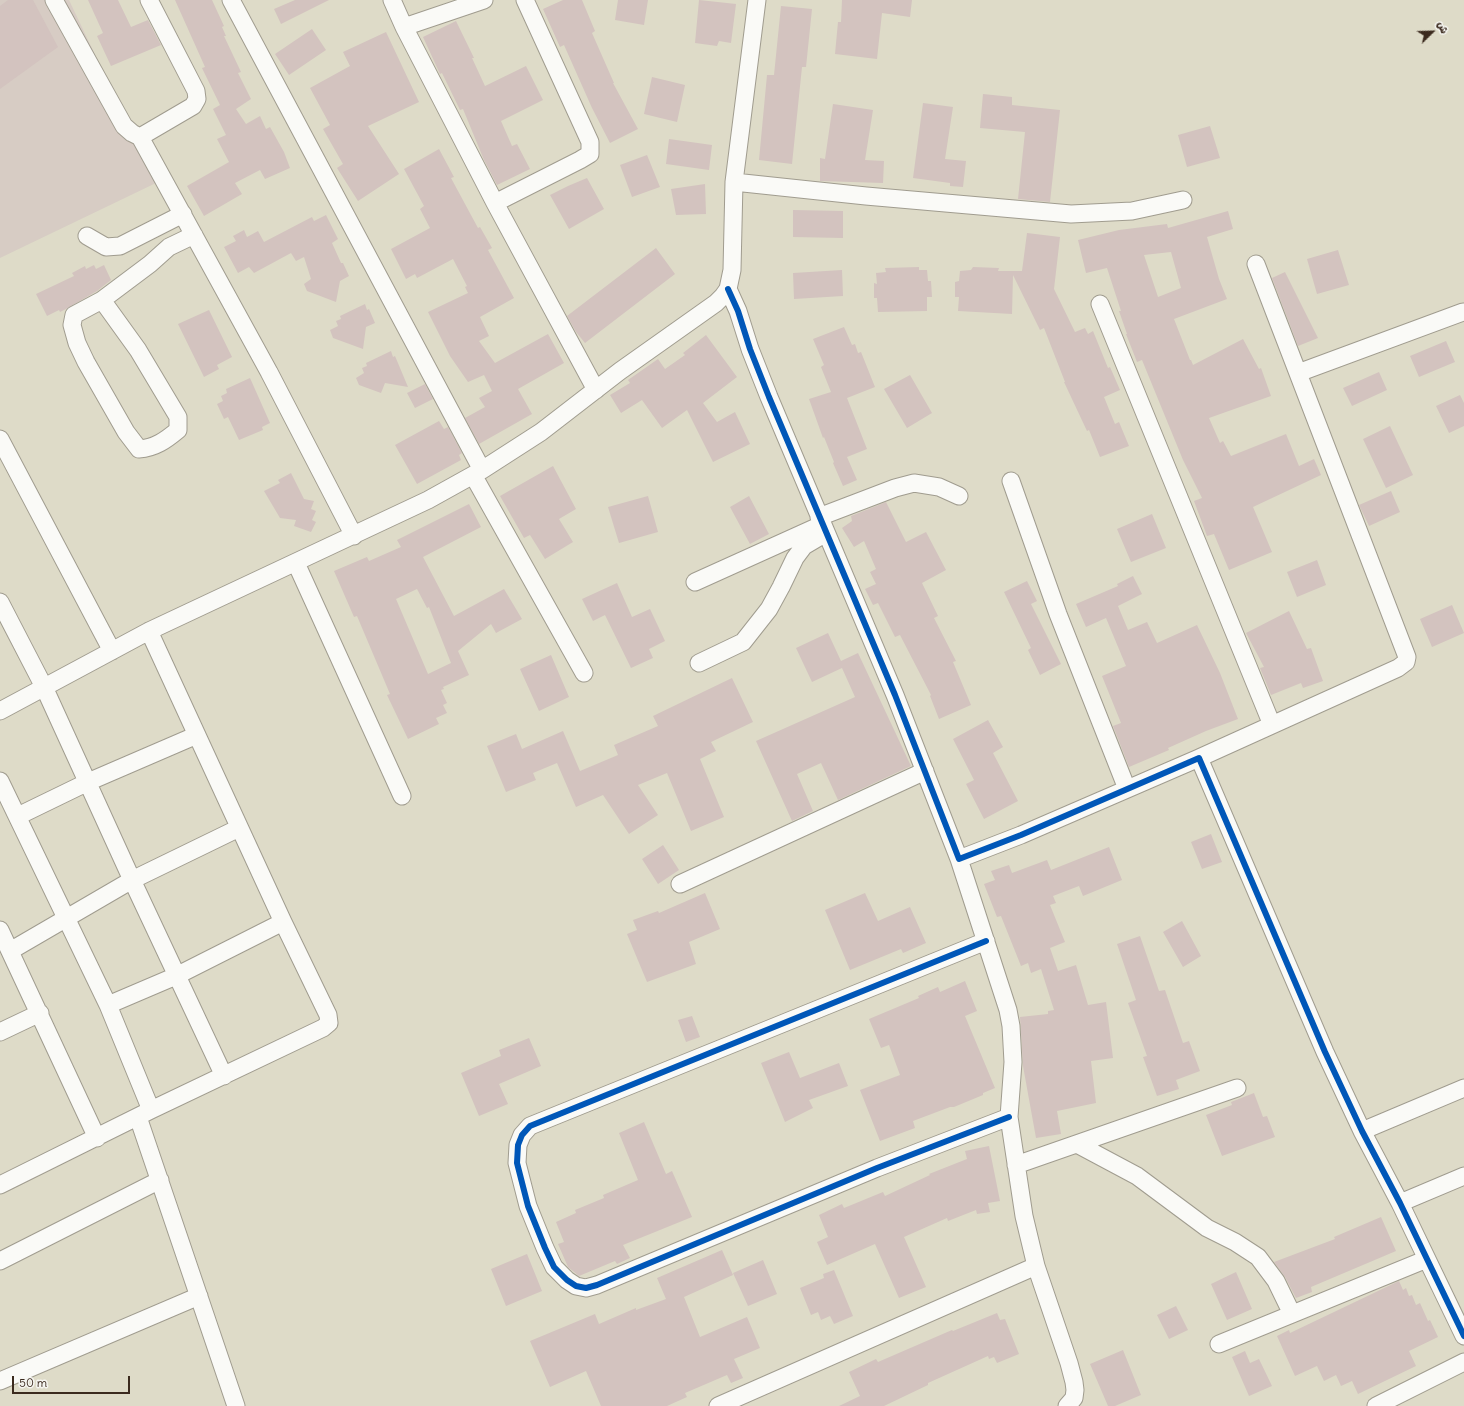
<!DOCTYPE html>
<html>
<head>
<meta charset="utf-8">
<style>
  body { margin:0 }
  #map { position:relative; width:1464px; height:1406px; overflow:hidden; background:#dedbc8; font-family:Delius,"Playpen Sans Arabic",sans-serif }
  canvas { display:block }
  .north { position:absolute; left:1412px; top:12px; width:40px; height:40px; -webkit-text-stroke:3px #f6f6f2; paint-order:stroke; rotate:67deg; font-size:11px; font-weight:700; line-height:16px; text-align:center; color:#3b2a1e }
  .north::after { content:''; display:block; margin:auto; width:14px; height:18px; background:#3b2a1e; clip-path:polygon(50% 0,100% 100%,50% 72%,0 100%) }
  .scale { position:absolute; left:12px; top:1376px; width:118px; height:18px; box-sizing:border-box; border:2px solid #3b2a1e; border-top:0; padding-left:5px; font-size:12px; line-height:14px; white-space:nowrap; color:#3b2a1e; -webkit-text-stroke:3px #f6f6f2; paint-order:stroke }
</style>
</head>
<body>
<div id="map">
<canvas width="1464" height="1406"></canvas>
<div class="north">ش</div>
<div class="scale">50 m</div>
</div>
<script>
const g = document.querySelector('canvas').getContext('2d');
g.lineJoin = 'round';
function fill(path, color) { g.fillStyle = color; g.fill(path, 'evenodd'); }
function trace(path, color, width, dash) { g.strokeStyle = color; g.lineWidth = width; g.lineCap = dash ? 'butt' : 'round'; g.setLineDash(dash || []); g.stroke(path); }
const industrial = new Path2D(`
  M0,0H69L156,183L0,258Z`);
const building = new Path2D(`
  M8,0H33L58,47L0,89V6Z
  M88,0H118L131,27L148,20L161,45L111,66L97,36L103,33Z
  M175,0H212L224,26L222,27L226,36H224L241,72L238,73L251,99L236,109L246,124L260,116L266,129L270,127L284,152L290,168L265,179L260,170L235,183L242,194L204,216L187,186L229,162L217,139L226,135L213,109L220,105L202,68L205,67Z
  M295,0H329L281,24L274,9Z
  M563,0H582L595,31L592,33L614,83H613L638,129L610,143L592,108L564,45L560,47L543,9Z
  M618,0H648L644,25L615,20Z
  M699,0L736,4L731,43L719,41L717,46L695,43Z
  M842,0H912L910,17L882,13L877,59L835,54L838,22H841Z
  M781,6L812,9L806,67H802L792,164L759,160L767,75H774Z
  M456,21L474,58H472L485,86L526,66L543,100L501,121L512,146L517,144L530,169L497,185L484,160L463,109L460,110L442,73L440,74L423,37Z
  M312,29L326,50L289,75L275,54Z
  M386,32L419,102L368,126L399,174L358,201L337,168L343,164L323,129L330,125L310,88L350,66L343,52Z
  M652,77L685,85L677,122L644,114Z
  M983,94L1012,97V105L1060,110L1050,202L1018,199L1025,132L980,128Z
  M923,103L953,107L945,159L966,161L963,187L950,186V183L913,178Z
  M833,104L873,110L865,160L884,161L883,183L820,181V158L825,159Z
  M1210,126L1220,158L1187,167L1178,135Z
  M669,139L712,145L709,170L666,164Z
  M439,149L454,177L451,178L478,228L480,227L492,248L488,250L514,298L480,317L489,336L479,341L495,363L548,334L564,363L518,389L532,414L479,444L465,418L485,407L479,398L492,391L484,375L468,382L450,356L428,312L468,293L465,287L467,286L453,259L417,278L415,274L406,279L391,249L430,228L420,209L424,206L404,169Z
  M647,155L660,187L632,197L620,165Z
  M587,178L604,209L569,229L550,195L568,186Z
  M705,184L706,214L676,215L671,189Z
  M793,210L843,211V238L793,237Z
  M1228,211L1233,229L1207,237L1219,279L1227,299L1174,319L1190,360H1191L1193,365L1243,339L1259,369L1261,368L1271,396L1209,418L1220,443L1223,441L1231,456L1286,434L1299,466L1314,459L1321,475L1253,507L1272,552L1229,570L1214,534L1207,536L1194,501L1202,498L1183,460L1142,360L1137,362L1126,334H1127L1119,311H1121L1107,268L1086,273L1078,240L1119,230L1167,224L1168,228ZM1171,252L1181,288L1158,297L1144,255Z
  M326,215L338,239L332,243L341,263H343L349,276L340,281L336,302L307,291L304,284L311,279L304,257L296,261L291,253L254,273L249,267L238,273L224,247L236,241L233,236L244,230L247,237L258,231L264,242L312,217L314,221Z
  M1027,233L1060,237L1054,289L1075,332L1085,328L1088,334L1093,331L1108,368L1110,367L1120,390L1104,397L1115,424L1119,422L1129,446L1100,457L1089,430L1087,431L1064,382H1065L1044,328L1040,330L1013,275L1012,314L958,311L959,297H955V282L959,281L960,271L971,270L973,267L999,268L998,271H1022Z
  M656,248L675,274L585,343L576,332L567,316Z
  M1338,250L1349,285L1317,294L1307,259Z
  M94,265L96,269L104,265L111,280L97,291L66,309L60,312L59,310L47,316L36,294L74,276L72,273L85,266L86,269Z
  M919,267V270H927L928,281H931L932,297H927V311L878,312L877,298H874V283L877,284L876,273L886,272L885,268Z
  M842,270L843,296L794,299L793,273Z
  M1285,272L1318,338L1298,346L1272,278Z
  M365,304L367,310L369,309L375,323L366,327L363,349L333,338L330,330L338,326L336,321L341,319L340,316Z
  M209,310L232,357L217,365L219,369L204,377L178,324Z
  M844,327L852,345L855,344L858,353L861,352L875,387L847,398L867,449L847,457L857,480L843,486L833,463L834,462L824,437L823,438L809,399L831,392L821,367L824,365L813,339Z
  M706,335L737,377L703,403L717,422L735,412L750,444L713,462L687,410L662,428L642,400L621,413L610,395L630,383L628,380L658,359L665,369L685,355L683,353Z
  M1446,341L1455,362L1419,377L1410,356Z
  M391,351L393,357L395,356L408,387L385,383L381,393L359,385L356,378L364,373L362,368L367,366L366,363Z
  M1379,372L1387,390L1352,406L1343,388Z
  M910,375L932,413L907,428L884,389Z
  M250,378L270,423L262,427L263,430L239,440L228,417L224,419L217,404L223,401L221,396L227,393L226,389Z
  M425,384L433,399L415,408L407,393Z
  M1460,395L1464,403V426L1449,433L1436,406Z
  M439,421L444,429L448,427L462,453L459,455L461,460L417,484L395,445Z
  M1390,426L1413,475L1386,488L1363,439Z
  M553,466L576,509L559,519L573,542L545,559L530,535L524,538L500,496Z
  M291,473L304,499L314,501L311,509L316,511L312,520L316,522L311,532L294,526L296,520L280,518L264,491L280,483L278,480Z
  M1391,491L1400,512L1369,526L1359,505Z
  M648,496L658,532L619,543L608,507Z
  M749,496L769,534L750,544L730,507Z
  M886,502L906,542L926,532L946,570L922,583L938,616L934,618L956,661L953,662L971,705L939,719L930,696L931,695L900,635L895,637L878,603L873,605L865,589L876,584L870,572L876,569L864,541L854,547L842,528L852,521L851,516Z
  M469,504L481,527L423,557L454,616L504,589L522,619L496,633L491,624L458,651L469,675L443,687L444,689L441,690L447,703L443,705L447,713L436,718L439,724L408,739L387,695L390,694L357,616L354,617L334,571L367,557L369,561L401,547L397,540ZM417,589L427,608L429,607L451,663L428,674L396,599Z
  M1152,514L1166,548L1131,562L1117,529Z
  M1317,560L1326,585L1297,597L1287,572Z
  M1133,576L1142,594L1118,606L1128,630L1147,622L1157,643L1197,625L1220,673L1238,719L1206,731L1168,748L1169,750L1129,767L1113,726L1121,723L1102,676L1126,666L1106,618L1086,627L1076,604L1118,586L1117,584Z
  M1027,581L1037,601L1031,604L1061,664L1040,675L1028,650L1031,648L1004,592Z
  M617,583L632,617L650,609L665,641L649,649L653,658L631,668L605,615L593,621L582,599Z
  M1452,605L1464,633L1432,647L1420,619Z
  M1289,611L1307,649L1311,648L1323,681L1303,688L1301,683L1271,695L1260,668L1264,667L1246,633Z
  M828,633L841,661L858,653L911,766L838,800L821,763L797,774L813,811L792,821L756,741L855,697L842,668L812,682L796,648Z
  M551,655L569,697L539,711L520,669Z
  M732,678L753,722L711,742L716,751L700,759L724,817L691,831L667,773L638,785L658,815L629,834L603,795L576,807L557,763L533,773L536,780L506,792L487,746L516,734L522,749L563,731L580,771L618,755L614,745L658,726L653,716Z
  M988,720L1003,747L993,753L1018,801L984,819L966,784L974,780L953,739Z
  M1211,834L1222,862L1202,869L1191,842Z
  M663,845L679,870L658,884L642,859Z
  M1109,847L1122,880L1083,896L1079,886L1053,896L1056,903L1050,905L1065,942L1050,948L1058,971L1076,965L1088,1005L1106,1002L1113,1058L1091,1061L1096,1103L1057,1111L1061,1134L1036,1138L1023,1066L1020,1017L1048,1014V1011L1054,1010L1041,969L1031,973L1028,963L1021,966L1001,916L997,917L984,884L995,880L991,871L1009,865L1012,873L1047,860L1051,870Z
  M705,893L720,929L689,942L696,964L647,982L627,934L637,930L633,920L658,911L659,913Z
  M865,893L878,921L910,907L926,943L903,953L901,949L850,970L825,910Z
  M1182,921L1201,956L1183,967L1163,932Z
  M1140,936L1159,991L1165,990L1183,1043L1189,1041L1200,1071L1176,1080L1179,1089L1157,1096L1143,1057L1147,1056L1128,1003L1136,1000L1117,944Z
  M965,981L977,1011L965,1016L995,1088L983,1093V1095L954,1107H950L913,1121L915,1128L880,1141L860,1090L900,1075L889,1045L881,1048L869,1019L919,998L918,996L938,987L940,992Z
  M692,1016L700,1037L686,1042L678,1020Z
  M529,1038L541,1066L499,1084L508,1104L479,1116L461,1073L501,1056L499,1050Z
  M789,1052L800,1078L839,1063L848,1086L809,1100L813,1108L785,1122L761,1063Z
  M1254,1093L1263,1117L1267,1116L1275,1137L1222,1156L1206,1115L1232,1105L1231,1102Z
  M644,1122L666,1174L672,1171L692,1217L623,1245L630,1258L617,1264L615,1261L579,1276L568,1267L558,1244L564,1242L556,1222L576,1213L575,1210L604,1198L603,1195L638,1180L619,1133Z
  M989,1146L1000,1201L988,1203L990,1212L977,1214L976,1210L948,1221L947,1218L904,1237L926,1287L899,1298L875,1244L827,1265L817,1242L828,1237L819,1215L842,1204L844,1208L883,1192L885,1196L930,1175L929,1174L967,1159L965,1151Z
  M1381,1217L1396,1251L1311,1287L1312,1292L1296,1298L1285,1277L1274,1262L1335,1239L1334,1237Z
  M722,1250L733,1275L684,1297L700,1337L747,1317L760,1348L734,1359L743,1378L731,1383L727,1375L685,1393L687,1397L667,1406H601L586,1371L550,1387L530,1341L595,1314L599,1324L636,1308V1310L666,1299L657,1278Z
  M527,1254L542,1291L506,1306L491,1269Z
  M763,1260L777,1294L748,1306L733,1273Z
  M834,1270L853,1316L834,1324L830,1316L821,1320L818,1312L811,1315L800,1288L824,1278L823,1274Z
  M1236,1272L1252,1309L1227,1320L1211,1284Z
  M1399,1281L1403,1290L1406,1288L1409,1296L1412,1295L1416,1305L1420,1303L1428,1321L1430,1320L1438,1337L1409,1351L1416,1366L1358,1394L1352,1381L1341,1386L1336,1375L1324,1381L1317,1366L1295,1376L1277,1336L1289,1330L1290,1333Z
  M1176,1306L1188,1330L1169,1339L1157,1315Z
  M997,1313L1000,1320L1005,1319L1019,1354L997,1363L994,1357L989,1359L988,1356L928,1383V1385L884,1406H839L860,1396L849,1372L876,1359L878,1362L952,1330L953,1331Z
  M1123,1350L1141,1395L1115,1406H1108L1090,1364Z
  M1245,1351L1250,1363L1259,1359L1272,1386L1249,1396L1232,1357Z`);
const minor = new Path2D(`
  M54,0L124,126L132,133L140,137L269,372L354,536
  M231,0L482,470
  M392,0L404,27L484,0
  M404,27L495,203L596,390
  M140,137L193,106L197,99L196,91L149,0
  M734,182L866,196L1071,214L1132,211L1183,200
  M495,203L580,160L590,154V142L525,0
  M87,236L106,247L120,246L183,214
  M728,289L738,311L750,349L769,397L895,695L959,859L1021,835L1199,758L1325,1052L1362,1131L1400,1203L1464,1336
  M102,300L138,350L178,417V430C166,440 155,448 139,449L126,432L86,362L77,343L72,325L74,315L102,300L150,264L169,247L194,235
  M1100,304L1272,725
  M1298,373L1463,312
  M0,439L112,651
  M473,475L584,673
  M1011,481L1058,614L1127,789
  M819,517L895,488L914,483L939,487L959,496
  M296,563L402,796
  M695,582L819,526
  M0,602L44,687L132,880L224,1076
  M699,663L743,642L769,609L781,587L795,558L804,546L826,533
  M0,711L149,631L428,500L482,470L541,432L620,371L716,303L723,296L728,289L732,270L734,182L757,0
  M1199,758L1398,668L1406,662L1407,657L1256,264
  M0,781L108,1005L151,1110
  M18,816L88,782L197,735
  M959,859L1008,1010L1011,1026L1013,1062L1009,1117L1024,1216L1036,1266L1069,1363L1074,1382L1075,1390L1074,1398L1067,1406
  M680,884L925,771
  M0,930L97,1138
  M986,941L530,1126L522,1135L518,1145L517,1163L528,1206L545,1248L554,1267L567,1280L576,1286L586,1288L597,1285L877,1168L1009,1117
  M10,951L132,880L239,828
  M108,1005L176,976L283,922
  M0,1032L40,1013
  M138,1117L236,1406
  M1362,1131L1464,1088
  M1077,1144L1137,1176L1207,1228L1235,1242L1258,1257L1276,1281L1292,1314
  M1016,1165L1237,1088
  M0,1185L151,1110L323,1028L329,1023L328,1015L283,922L149,631
  M1400,1203L1464,1176
  M0,1261L160,1180
  M1219,1344L1427,1259
  M0,1381L199,1296
  M718,1406L1036,1266
  M1376,1406L1464,1362`);
const cycleway = new Path2D(`
  M728,289L738,311L750,349L769,397L895,695L959,859L1021,835L1199,758L1325,1052L1362,1131L1400,1203L1464,1336
  M986,941L530,1126L522,1135L518,1145L517,1163L528,1206L545,1248L554,1267L567,1280L576,1286L586,1288L597,1285L877,1168L1009,1117`);
fill(industrial, '#d7ccc4');
fill(building, '#d3c3bf');
trace(minor, '#a09c8f', 19);
trace(minor, '#fafaf7', 17);
trace(cycleway, '#0057b8', 6);
</script>
</body>
</html>
